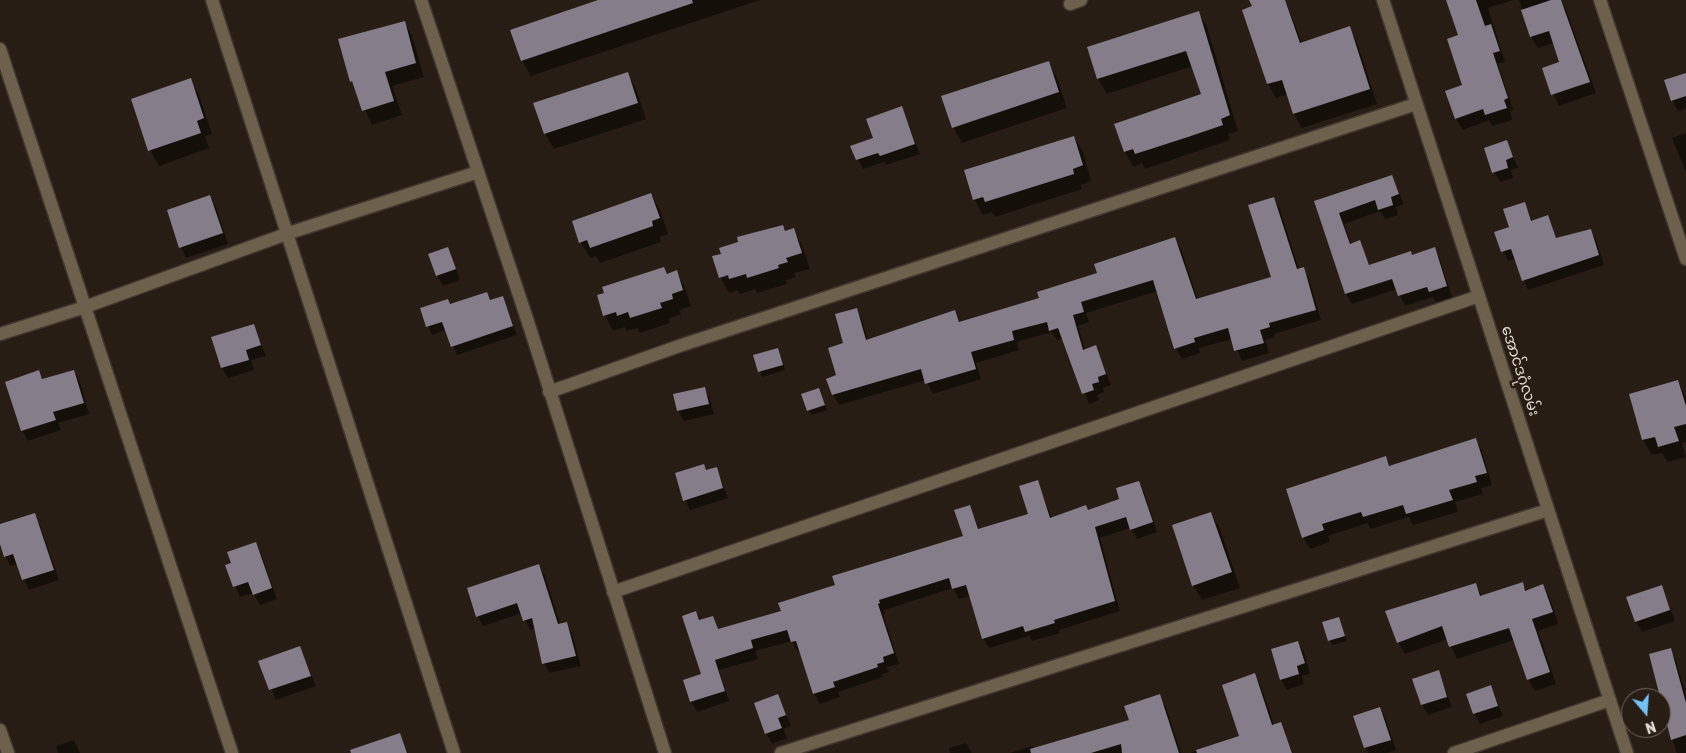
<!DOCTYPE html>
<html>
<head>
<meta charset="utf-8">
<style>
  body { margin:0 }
  #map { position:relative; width:1686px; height:753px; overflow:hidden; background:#281d14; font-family:Rubik,sans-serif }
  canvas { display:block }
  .north { position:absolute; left:1621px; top:688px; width:50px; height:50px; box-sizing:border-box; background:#281d14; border:1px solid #726961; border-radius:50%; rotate:162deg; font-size:14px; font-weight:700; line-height:20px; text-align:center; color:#e2dbd5 }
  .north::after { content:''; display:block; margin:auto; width:18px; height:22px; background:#73c1f5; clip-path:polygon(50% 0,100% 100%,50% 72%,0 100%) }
</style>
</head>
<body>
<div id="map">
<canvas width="1686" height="753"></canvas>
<div class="north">N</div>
</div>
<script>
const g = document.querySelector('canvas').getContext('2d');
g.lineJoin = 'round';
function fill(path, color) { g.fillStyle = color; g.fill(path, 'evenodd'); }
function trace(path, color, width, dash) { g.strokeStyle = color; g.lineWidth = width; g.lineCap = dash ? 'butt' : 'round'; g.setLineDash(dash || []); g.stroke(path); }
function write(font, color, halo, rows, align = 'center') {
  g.font = font + ' Rubik,"Noto Sans Myanmar",sans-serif'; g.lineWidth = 5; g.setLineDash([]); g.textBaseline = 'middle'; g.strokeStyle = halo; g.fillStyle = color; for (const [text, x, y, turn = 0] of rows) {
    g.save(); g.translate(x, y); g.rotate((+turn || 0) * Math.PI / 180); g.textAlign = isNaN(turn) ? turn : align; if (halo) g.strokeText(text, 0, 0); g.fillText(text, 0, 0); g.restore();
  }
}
const shadow = new Path2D(`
  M602,0H760L531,76L522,60Z
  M1251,0H1285L1302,43L1349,28L1357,42L1377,104L1302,128L1294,114L1288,94L1276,98L1268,84L1244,10L1253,7Z
  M1448,0H1513L1488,8L1505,62L1498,64L1513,110L1510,111L1512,120L1492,126L1489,120L1463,130L1456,119L1447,92L1464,86L1460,36Z
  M1519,0H1561L1566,10L1596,93L1559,106L1544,69L1560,63L1554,43L1538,48L1531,37Z
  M1198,12L1207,27L1238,131L1228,134L1230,140L1145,169L1142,163L1134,167L1125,152L1116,125L1203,95L1193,66L1107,94L1098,79L1088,47Z
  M404,22L412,36L424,77L392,86L402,115L372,125L352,81L340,40Z
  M1048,62L1057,78L1067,108L962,143L953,127Z
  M627,73L636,89L646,119L554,149L545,134Z
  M1686,75V108L1678,111L1672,100Z
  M190,80L199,95L212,134L205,136L209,148L159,166L150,150Z
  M902,108L920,154L886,165L884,162L863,169L852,146L875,139Z
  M1686,133V170H1685L1672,138Z
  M1074,137L1083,152L1091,181L1081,185L1082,189L995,217L992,212L983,215L974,199Z
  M1507,142L1518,168L1511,170L1513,178L1500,182L1494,172Z
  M1392,177L1404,204L1396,207L1398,215L1385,219L1380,211L1344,224L1352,245L1360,242L1370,266L1434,249L1440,259L1452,297L1436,302L1433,297L1405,306L1397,289L1352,304L1346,294L1315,202Z
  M651,195L660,210L668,234L660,237L661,242L600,263L596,256L590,258L581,243L573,222Z
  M210,197L216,207L228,244L186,258L181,247Z
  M1274,198L1280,209L1299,270L1303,269L1309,279L1321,320L1274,334L1275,337L1265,340L1269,353L1242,361L1232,339L1199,348L1200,353L1182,359L1176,348L1158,291L1086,313L1089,322L1078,326L1085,350L1095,346L1111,385L1103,388L1104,392L1097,395L1099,400L1089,404L1063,338L1057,340L1052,332L1017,342L1019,350L976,363L981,379L933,394L926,380L839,405L833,395L828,379L838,376L845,344L856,310L862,320L868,341L955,312L961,323L1041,299L1175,239L1181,249L1198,300L1272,278Z
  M1524,203L1532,222L1547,217L1557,239L1591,230L1596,239L1604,265L1528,290L1516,259L1508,261L1496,233L1511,228Z
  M783,226L786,232L793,230L802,245L810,269L794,273L796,277L786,280L787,284L757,293L755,289L740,294L737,290L729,293L720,277L722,255ZM735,274L722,278V275Z
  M448,249L460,280L443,286L437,275Z
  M664,268L668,275L676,272L685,287L691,306L679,310L681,314L668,319L670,323L640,333L637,328L627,331L625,327L613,331L605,315Z
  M487,294L491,301L503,297L517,335L457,355L447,330L432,335L421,309L451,305Z
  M253,325L266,356L251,360L254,370L228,378L222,368L213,338Z
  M778,349L785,370L762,377L755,356Z
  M39,372L44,380L74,372L80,382L89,414L58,423L61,430L28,441L22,431L6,383Z
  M1677,381L1686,396V442L1682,443L1686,457L1668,462L1662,453L1652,455L1643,440L1630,395Z
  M704,388L710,399L714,414L684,421L678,411Z
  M819,389L827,410L811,415L808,410Z
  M1476,439L1482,451L1492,485L1481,488L1483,494L1455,502L1458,512L1413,525L1409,517L1371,529L1368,523L1328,536L1330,542L1310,549L1303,537L1386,458L1391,467Z
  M703,465L707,471L716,468L728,498L690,510L685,500Z
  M1037,482L1052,518L1088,511L1121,500L1138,482L1144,492L1157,532L1137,539L1130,528L1100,538L1120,611L1059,630L1060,633L1032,641L1029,636L989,648L983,638L971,596L959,599L953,588L884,610L885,613L883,614L899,664L887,667L889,672L882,674L883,677L838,692L840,697L820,704L814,694L801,651L798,652L792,641L755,651L758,659L719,670L729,701L697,712L691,701L702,675L696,612L701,621L713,617L719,630L782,611L836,586L964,536L970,507L980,530L1030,515Z
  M1211,513L1220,529L1240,588L1202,600L1193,585Z
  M34,515L40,525L59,580L29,590L18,564L11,566L5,556L0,540V525Z
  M255,543L261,554L277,599L260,605L253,593L240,597L227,566L233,564Z
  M539,565L545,576L560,624L566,623L572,633L581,666L549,673L544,663L535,629L530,630L522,613L483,626L478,616Z
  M1475,584L1482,596L1522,584L1527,592L1543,586L1550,598L1558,624L1538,631L1556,684L1535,691L1528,679L1514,640L1457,659L1448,639L1405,654L1398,642Z
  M1661,587L1675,621L1642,632L1636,622Z
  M1338,618L1347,641L1332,645L1330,640Z
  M1298,642L1304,652L1310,674L1302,676L1304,684L1287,690L1281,679Z
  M300,647L316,686L276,700L260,661Z
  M1670,649L1676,660L1686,695V753H1677L1663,711H1665Z
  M1438,672L1452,707L1428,715L1422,705Z
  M1255,675L1261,686L1274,725L1280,723L1293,753H1190L1240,737Z
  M1491,687L1503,716L1480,724L1474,713Z
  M777,695L791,726L783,729L787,738L772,744L766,733Z
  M1159,696L1166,707L1181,753H1010L1033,746L1035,749L1130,721Z
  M1380,709L1386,719L1396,750L1387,753H1368L1355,717Z
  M400,735L408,753H355Z
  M74,740L80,753H58L56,746Z
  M966,743L972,753H950L949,748Z`);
const building = new Path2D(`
  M598,0H692L693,3L521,61L510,30Z
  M1249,0H1285L1300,43L1350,26L1370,89L1293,114L1282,80L1267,84L1242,10L1252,6Z
  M1446,0H1476L1485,26L1491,24L1500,51L1493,53L1508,98L1504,100L1507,108L1485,115L1483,109L1455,119L1445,91L1462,85L1447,39L1458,35Z
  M1551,0H1561L1590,82L1551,95L1542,68L1559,62L1549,31L1530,37L1521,10Z
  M1199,11L1230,115L1221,119L1223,125L1188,137L1135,154L1133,149L1124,152L1114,124L1201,94L1186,51L1097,79L1087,47Z
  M405,21L416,63L385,72L394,101L362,111L352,81L350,82L338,39Z
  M1049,61L1059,92L952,128L941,96Z
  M628,72L638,103L544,134L533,103Z
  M1686,73V96L1671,101L1664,80Z
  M191,78L204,118L197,121L201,133L148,151L131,99Z
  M902,106L915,144L880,156L878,153L856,160L850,146L873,138L866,119Z
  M1074,136L1083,165L1073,169L1074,174L985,202L983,197L973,200L964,170Z
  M1507,140L1513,157L1506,160L1508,168L1492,173L1484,148Z
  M1392,175L1399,194L1391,197L1393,205L1378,210L1375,200L1339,213L1350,244L1360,240L1369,265L1411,251L1412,255L1435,247L1447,286L1429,292L1427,287L1398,296L1392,279L1345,294L1314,201Z
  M651,193L660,218L652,221L653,226L590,248L587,240L579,243L572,221Z
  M210,195L223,233L179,248L167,210Z
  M1274,197L1297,269L1304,267L1316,310L1269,323L1270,327L1260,330L1264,343L1234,351L1228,328L1194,338L1195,342L1174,349L1153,280L1081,302L1084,312L1073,315L1083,350L1096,345L1106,374L1098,377L1099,382L1092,384L1094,390L1082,394L1058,328L1049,331L1047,322L1012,331L1014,340L971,352L976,369L925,384L921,369L832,395L826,379L836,375L828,348L843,343L835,314L857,308L866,340L955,310L959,322L1039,298L1037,292L1097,273L1094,264L1175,237L1196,299L1271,277L1248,205Z
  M1525,202L1531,221L1548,215L1556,238L1591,229L1599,255L1522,281L1511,249L1501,252L1494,232L1509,227L1503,209Z
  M783,225L785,231L794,228L802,253L786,258L788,262L778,265L779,268L747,278L746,274L729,279L728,275L719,278L712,256L721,254L719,248L738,242L737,237Z
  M448,247L456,269L436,276L428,254Z
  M664,267L667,274L677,270L683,290L672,294L673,299L660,303L662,308L630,318L628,312L617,316L616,312L603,316L597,295L604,293L602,287Z
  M487,292L490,300L503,296L513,326L451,347L442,322L426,327L420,308L448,299L450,304Z
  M254,324L261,345L246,350L249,360L221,368L211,337Z
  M778,348L783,365L758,372L753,355Z
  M39,370L42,379L74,370L84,403L53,412L56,420L21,431L5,382Z
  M1678,380L1686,406V424L1674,427L1679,441L1658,447L1655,437L1642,440L1629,394Z
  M705,387L709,404L677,411L673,394Z
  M819,388L825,405L807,411L801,394Z
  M1476,438L1487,473L1475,476L1477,482L1449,490L1453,500L1406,514L1403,505L1363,517L1361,512L1322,524L1324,530L1302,538L1286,489L1386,456L1389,466Z
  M704,464L706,470L717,467L723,488L683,501L675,473Z
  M1038,480L1050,518L1086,505L1088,510L1119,499L1116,488L1139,481L1153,522L1130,530L1126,517L1095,527L1115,601L1054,620L1055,623L1025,632L1023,626L982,639L966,585L952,589L949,578L879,600L880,603L878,604L894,653L883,657L884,662L877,664L878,667L833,682L835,687L813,694L796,641L791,642L787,630L751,640L753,648L715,660L725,691L690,702L683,680L701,674L682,616L696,611L699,620L713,616L718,629L781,611L778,603L835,585L832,576L963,536L954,510L970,505L978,529L1028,514L1019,486Z
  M1211,512L1232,572L1192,586L1172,525Z
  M35,513L54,570L22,580L13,554L4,557L0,544V524Z
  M256,542L272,588L253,595L248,582L233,587L225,565L231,563L227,552Z
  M539,564L558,624L567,622L576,656L542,664L532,618L523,621L517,603L476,617L467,588Z
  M1523,582L1525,591L1543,584L1553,612L1532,619L1550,672L1527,680L1509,628L1449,647L1442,626L1397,643L1385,611L1476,583L1480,596Z
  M1662,585L1670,610L1635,622L1626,597Z
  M1339,617L1345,636L1328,641L1322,622Z
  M1298,641L1305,663L1297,666L1299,674L1280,680L1271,649Z
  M300,646L311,676L269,690L258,661Z
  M1671,648L1686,703V735L1671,740L1649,654Z
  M1439,670L1447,697L1421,705L1412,679Z
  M1255,673L1272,725L1281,722L1292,753H1197L1196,750L1239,736L1222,685Z
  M1491,685L1498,706L1473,714L1466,694Z
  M778,694L786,715L778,718L782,728L765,734L754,703Z
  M1160,694L1179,753H1122L1121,744L1091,753H1031L1030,749L1129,720L1124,706Z
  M1380,707L1391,740L1364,748L1353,716Z
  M400,733L407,753H351L350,750Z`);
const minor = new Path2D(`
  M212,0L454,753
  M421,0L529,325L665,753
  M1383,0L1627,753
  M1600,0L1686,259
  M1070,4L1081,0
  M0,49L232,753
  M0,334L85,307L289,233L478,172
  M549,392L682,345L1416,104
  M613,592L1479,296
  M0,730L8,753
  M781,753L1548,510
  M1454,753L1610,700`);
const streetNames = [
  ["အောင်ဒဂုံလမ်း",1520,371,72]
];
fill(shadow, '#0007');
fill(building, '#867d8b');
trace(minor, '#42382f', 15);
trace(minor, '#6d604d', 12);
write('15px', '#e2dbd5', '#281d14', streetNames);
</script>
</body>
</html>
